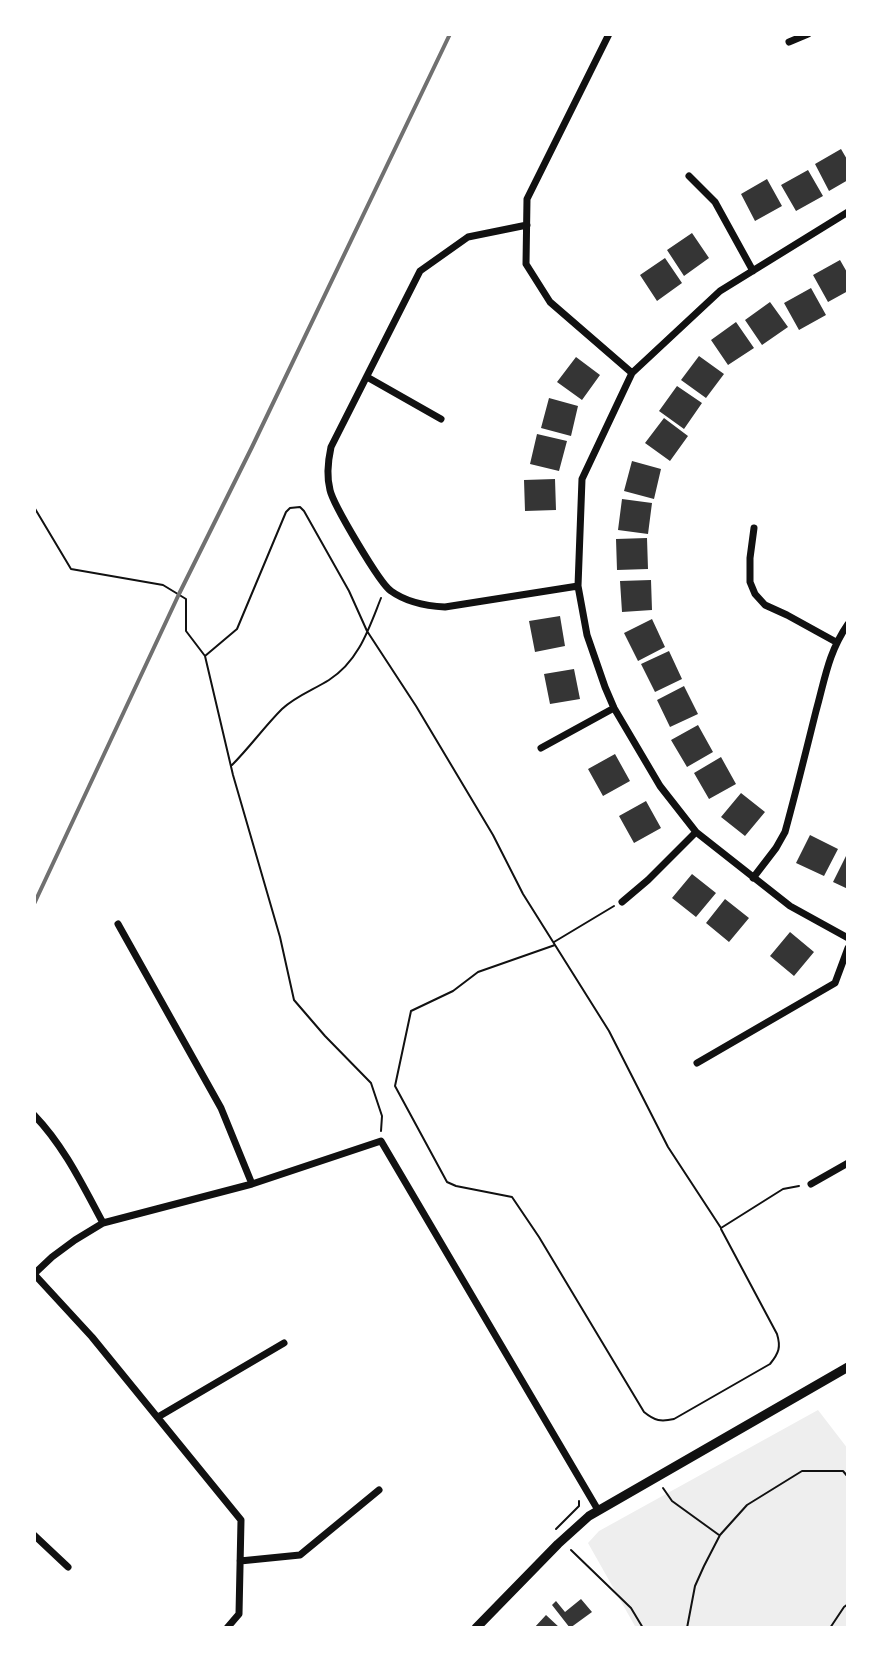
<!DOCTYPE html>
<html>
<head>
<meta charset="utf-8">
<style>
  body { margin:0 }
  #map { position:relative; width:882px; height:1662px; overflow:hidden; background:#fff; font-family:"Alegreya Sans",sans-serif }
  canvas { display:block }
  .frame { position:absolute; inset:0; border:36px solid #fff; pointer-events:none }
</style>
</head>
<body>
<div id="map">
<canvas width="882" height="1662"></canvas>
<div class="frame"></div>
</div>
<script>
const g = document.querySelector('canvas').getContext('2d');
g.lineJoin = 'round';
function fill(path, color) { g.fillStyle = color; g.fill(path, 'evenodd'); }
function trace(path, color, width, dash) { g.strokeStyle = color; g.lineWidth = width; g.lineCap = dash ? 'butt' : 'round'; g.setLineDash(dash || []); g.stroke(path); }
const green = new Path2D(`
  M818,1410L848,1449V1628H636L588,1543L599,1531Z`);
const building = new Path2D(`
  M841,149L848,161V180L829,191L815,164Z
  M808,170L823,196L796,211L781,185Z
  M767,179L782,206L755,221L741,194Z
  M692,233L709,258L684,276L667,250Z
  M665,258L682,283L657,301L640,275Z
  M840,260L848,274V291L828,302L813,275Z
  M811,288L826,315L799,330L784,303Z
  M770,302L788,327L762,345L745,320Z
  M736,322L754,348L728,365L711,340Z
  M699,356L724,374L706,398L681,380Z
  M576,357L600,375L582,400L557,382Z
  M677,386L702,403L684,429L659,411Z
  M549,398L578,406L571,436L541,428Z
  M664,418L688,436L670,461L645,443Z
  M537,434L567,441L559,471L530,464Z
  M632,461L661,469L654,499L624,491Z
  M555,479L556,510L525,511L524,480Z
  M622,499L652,503L648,534L618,530Z
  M647,538L648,569L617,570L616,539Z
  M651,580L652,610L622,612L620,581Z
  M560,616L565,646L535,652L529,621Z
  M652,619L665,647L638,661L624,633Z
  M669,651L682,679L655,692L641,664Z
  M574,669L580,699L550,704L544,674Z
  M684,686L698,714L670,727L657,700Z
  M698,725L713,752L687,767L671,740Z
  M615,754L630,781L603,796L588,769Z
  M721,757L736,784L709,799L694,773Z
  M741,793L765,812L745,836L721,817Z
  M646,801L661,828L634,843L619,816Z
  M810,835L838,849L824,876L796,863Z
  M848,852V889L833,882Z
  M692,874L716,893L696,917L672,898Z
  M725,899L749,918L729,942L706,923Z
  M790,932L814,952L794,976L770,956Z
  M581,1599L592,1612L570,1628L552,1605L556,1601L565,1612Z
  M546,1615L560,1628H534Z`);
const path = new Path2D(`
  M34,507L71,569L163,585L186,599V631L205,656L233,775L280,937L294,1000L325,1036L371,1083L382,1116L381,1131
  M205,656L237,629L286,512L290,508L300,507L304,511L349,591L367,631L416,706L493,835L523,894L609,1031L668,1147L721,1228L783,1189L799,1186
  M232,765C250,747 264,727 282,709C296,696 313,690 329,680C359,661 369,628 381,598
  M554,942L614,906
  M555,945L478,972L453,991L411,1011L395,1086L447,1182L456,1186L512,1197L539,1237L644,1412C655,1421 661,1422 674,1419L770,1364C779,1353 781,1347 777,1334L721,1229
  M663,1488L672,1501L719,1535
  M556,1529L579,1506V1501
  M571,1550L631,1608L643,1628
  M687,1628L695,1586L704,1566L720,1535L747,1505L802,1471H843L848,1477
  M830,1628L844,1607L848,1604`);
const minor = new Path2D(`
  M609,34L527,199L526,264L550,302L632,373
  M789,42L808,34
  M689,176L715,202L753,271
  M848,212L720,291L632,373L582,479L578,586L587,635L605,687L614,708L660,786L696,832L790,906L848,938
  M527,225L468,237L420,271L331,447C328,461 326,475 330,490C333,504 380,584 391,591C406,602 427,606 445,607L578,586
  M367,377L441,419
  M754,528L750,558V582L755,594L765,605L787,615L836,642
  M541,748L614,708
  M753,878L776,848L785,832C796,792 806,751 816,711C825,679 828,653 848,624
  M622,902L648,880L696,832
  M118,924L221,1108L252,1184
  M697,1063L835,983L848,948
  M34,1115C64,1146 83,1186 103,1223
  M811,1184L848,1163
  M34,1274L52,1257L75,1240L103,1223L252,1184L381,1141L598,1510
  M34,1274L92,1337L241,1520L239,1614L227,1628
  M158,1417L284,1343
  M34,1535L68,1567
  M240,1561L300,1555L379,1490`);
const tertiary = new Path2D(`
  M476,1628L558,1544L589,1516L848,1367`);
const rail = new Path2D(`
  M34,904L179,594L252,447L450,34`);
fill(green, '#eee');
fill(building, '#353535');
trace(path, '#111', 2);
trace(minor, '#111', 7);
trace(tertiary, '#111', 9);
trace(rail, '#707070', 4);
</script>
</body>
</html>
